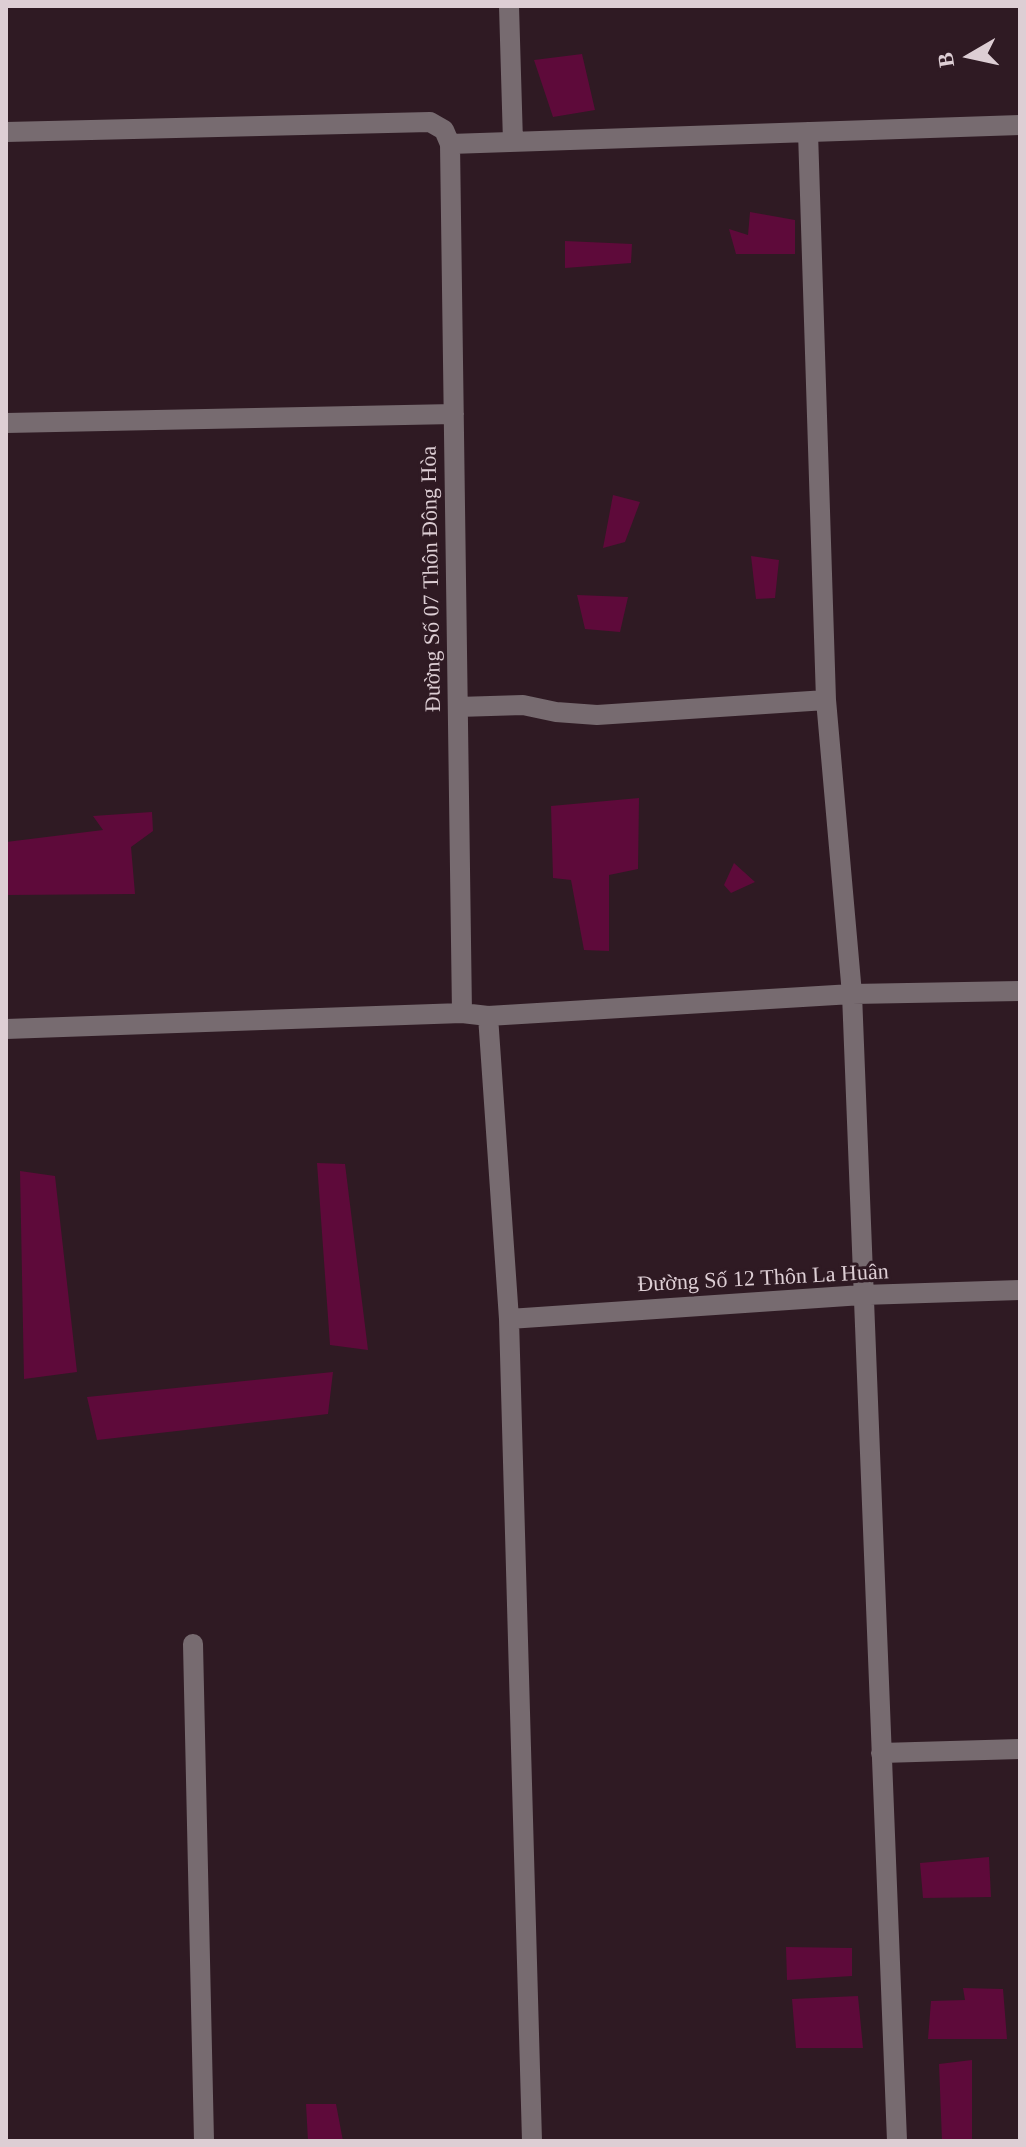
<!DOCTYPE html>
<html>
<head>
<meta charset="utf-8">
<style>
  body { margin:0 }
  #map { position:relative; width:1026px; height:2147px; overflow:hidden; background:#2f1a23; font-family:"Times New Roman",serif }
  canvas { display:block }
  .frame { position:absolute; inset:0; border:8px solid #ddced4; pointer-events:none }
  .north { position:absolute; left:930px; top:16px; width:80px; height:80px; -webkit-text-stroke:6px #2f1a23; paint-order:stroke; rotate:261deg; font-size:22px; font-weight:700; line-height:32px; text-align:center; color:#ddced4 }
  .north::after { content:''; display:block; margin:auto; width:28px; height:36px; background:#ddced4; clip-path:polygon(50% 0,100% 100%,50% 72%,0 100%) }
</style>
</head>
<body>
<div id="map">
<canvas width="1026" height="2147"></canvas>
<div class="frame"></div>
<div class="north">B</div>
</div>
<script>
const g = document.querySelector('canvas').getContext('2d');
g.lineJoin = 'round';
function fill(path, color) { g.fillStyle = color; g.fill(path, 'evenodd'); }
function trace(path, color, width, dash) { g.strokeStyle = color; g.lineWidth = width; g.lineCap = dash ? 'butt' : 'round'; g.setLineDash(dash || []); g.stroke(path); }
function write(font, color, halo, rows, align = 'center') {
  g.font = font + ' "Times New Roman",serif'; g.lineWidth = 6; g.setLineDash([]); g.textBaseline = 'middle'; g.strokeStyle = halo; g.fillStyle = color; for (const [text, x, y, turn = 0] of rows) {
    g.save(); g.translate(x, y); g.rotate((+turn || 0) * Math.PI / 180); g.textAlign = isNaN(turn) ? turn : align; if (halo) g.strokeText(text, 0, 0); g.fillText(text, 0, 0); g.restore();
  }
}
const building = new Path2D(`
  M582,54L595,110L553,117L534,60Z
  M750,212L795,220V254H736L729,229L748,235Z
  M565,241L632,244L631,263L565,268Z
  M613,495L640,502L625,542L603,548Z
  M751,556L779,560L775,598L756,599Z
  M577,595L628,597L620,632L585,629Z
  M639,798L638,869L609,875V951L584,950L571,880L553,878L551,806Z
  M152,812L153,831L131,847L135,894L6,895V842L103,830L93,816Z
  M734,863L755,882L731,893L724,885Z
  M317,1163L345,1164L368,1350L330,1345Z
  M20,1171L55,1176L77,1372L24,1379Z
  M333,1372L328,1414L97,1440L87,1397Z
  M989,1857L991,1897L923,1898L920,1863Z
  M786,1947L852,1948V1976L787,1980Z
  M963,1988L1003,1989L1007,2039H928L931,2001L965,2000Z
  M858,1996L863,2048H796L792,1999Z
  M972,2060V2141H942L939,2064Z
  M306,2104H336L343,2141H308Z`);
const minor = new Path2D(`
  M509,6L513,142
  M6,132L430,122L444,130L450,144L462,1013
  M808,132L826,700L852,994L897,2141
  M450,144L1020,125
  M6,423L454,414
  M458,707L523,705L556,712L597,715L826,700
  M488,1016L509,1319L532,2141
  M6,1029L462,1013L488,1016L852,994L1020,991
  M509,1319L862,1295L1020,1290
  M193,1644L204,2141
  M881,1753L1020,1749`);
const streetNames = [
  ["Đường Số 07 Thôn Đông Hòa",432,579,-91],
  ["Đường Số 12 Thôn La Huân",763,1279,-3]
];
fill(building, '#5e0a3a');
trace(minor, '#776b70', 20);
write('22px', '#ddced4', '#2f1a23', streetNames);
</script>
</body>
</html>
